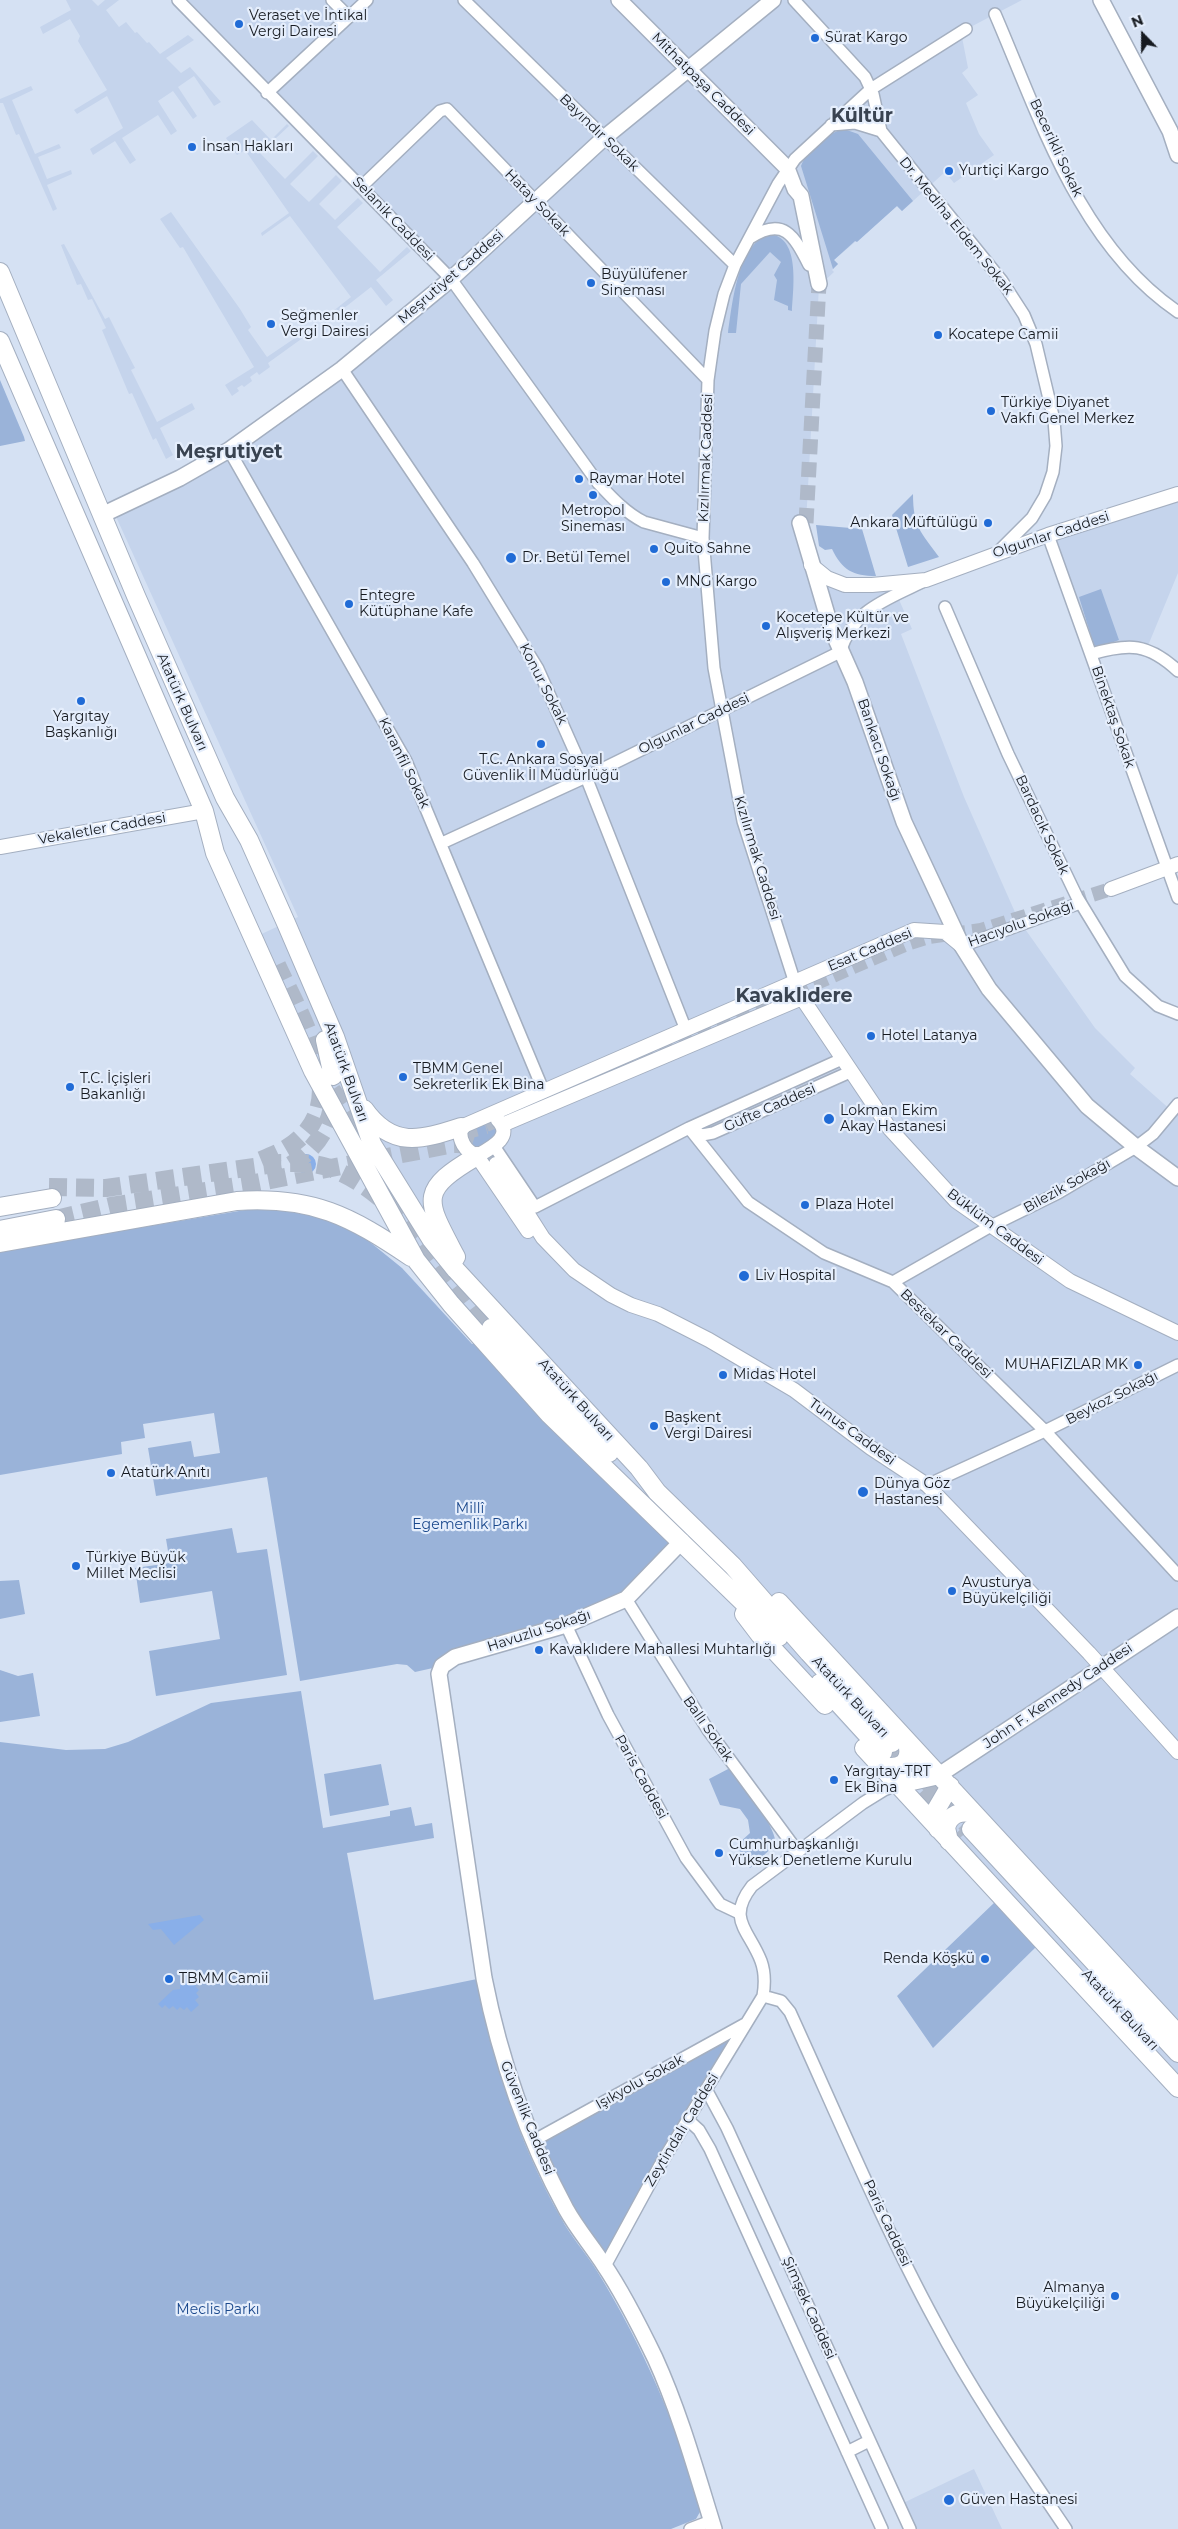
<!DOCTYPE html>
<html>
<head>
<meta charset="utf-8">
<style>
  body { margin:0 }
  #map { position:relative; width:1178px; height:2529px; overflow:hidden; background:#d5e1f3; font-family:Montserrat,sans-serif }
  canvas { display:block }
  .north { position:absolute; left:1118px; top:10px; width:50px; height:50px; -webkit-text-stroke:4px #e5eefc; paint-order:stroke; rotate:338deg; font-size:14px; font-weight:700; line-height:20px; text-align:center; color:#161a20 }
  .north::after { content:''; display:block; margin:auto; width:18px; height:22px; background:#161a20; clip-path:polygon(50% 0,100% 100%,50% 72%,0 100%) }
</style>
</head>
<body>
<div id="map">
<canvas width="1178" height="2529"></canvas>
<div class="north">N</div>
</div>
<script>
const g = document.querySelector('canvas').getContext('2d');
g.lineJoin = 'round';
function fill(path, color) { g.fillStyle = color; g.fill(path, 'evenodd'); }
function trace(path, color, width, dash) { g.strokeStyle = color; g.lineWidth = width; g.lineCap = dash ? 'butt' : 'round'; g.setLineDash(dash || []); g.stroke(path); }
function write(font, color, halo, rows, align = 'center') {
  g.font = font + ' Montserrat,sans-serif'; g.lineWidth = 4.5; g.setLineDash([]); g.textBaseline = 'middle'; g.strokeStyle = halo; g.fillStyle = color; for (const [text, x, y, turn = 0] of rows) {
    g.save(); g.translate(x, y); g.rotate((+turn || 0) * Math.PI / 180); g.textAlign = isNaN(turn) ? turn : align; if (halo) g.strokeText(text, 0, 0); g.fillText(text, 0, 0); g.restore();
  }
}
const built = new Path2D(`
  M66,0H92L98,6L105,0H119L106,10L119,27L126,22L135,33L137,32L147,43L149,42L160,54L188,35L194,40L166,58L181,73L190,67L221,102L214,106L194,76L178,87L197,116L193,119L173,91L158,101L177,131L171,135L158,115L122,138L136,160L130,164L115,141L93,155L90,149L123,128L107,96L77,114L74,110L107,90L78,41L80,36L70,19L43,34L40,27L71,10Z
  M178,0H1022L961,32L968,68L962,73L978,95L966,103L979,134L994,155L954,183L945,172L902,211L897,206L834,260L838,264L832,270L834,272L819,286L806,523L807,549L827,578L892,584L912,629L901,634L964,797L1018,919L1095,1028L1135,1068L1130,1074L1172,1111L1178,1104V2088L416,1260L253,938L298,917L113,510L229,450L451,279Z
  M31,86L33,90L12,100L35,154L59,144L61,148L38,157L47,179L71,170L72,174L47,185L57,209L53,211L19,134L16,135L3,103H0V99Z
  M252,120L271,140L287,124L289,126L260,153L285,179L313,151L318,156L290,184L309,202L336,175L342,181L319,204L335,220L358,198L363,203L337,227L380,272L407,247L411,251L376,280L393,300L386,306L371,287L325,323L323,319L351,297L290,216L262,236L261,233L289,213L245,150L237,155L226,138Z
  M171,212L240,309L251,327L248,330L267,357L301,334L304,337L268,363L270,367L259,375L257,372L250,377L252,381L244,387L242,385L237,388L239,391L232,396L225,385L254,367L183,247L180,248L160,219Z
  M64,244L105,319L109,317L123,345L135,368L131,370L157,422L192,403L195,409L160,428L173,455L166,459L156,438L153,440L132,393L129,394L102,330L106,328L92,299L88,300L81,284L77,285L61,245Z
  M1178,494V573L1147,648L1091,654L1048,535Z
  M974,2469L1002,2529H910L899,2505Z`);
const green = new Path2D(`
  M844,129L858,134L913,201L902,211L897,206L857,242L855,241L834,260L838,264L833,269L801,166C807,150 827,133 844,129Z
  M774,235C800,242 793,290 792,311L788,310V306L774,300L777,280L774,275L781,262L770,252L741,284L736,333H728C732,307 738,235 774,235Z
  M0,380L24,437L25,441L0,446Z
  M913,494C913,527 921,532 939,557L908,567L892,515Z
  M816,525L862,529L876,576C853,576 842,570 832,549L825,550L819,546Z
  M1101,589L1119,640L1095,649L1079,597Z
  M491,1117L504,1133L477,1156L461,1127Z
  M263,1207L326,1218L360,1234L402,1268L472,1344L475,1343L682,1541L626,1599L442,1666L415,1672L407,1665L397,1664L300,1681L267,1477L156,1496L148,1448L191,1441L194,1457L220,1453L214,1413L143,1424L145,1438L121,1442L122,1454L0,1475V1251Z
  M232,1528L237,1553L267,1549L287,1675L156,1696L149,1651L220,1639L212,1591L140,1603L135,1568L170,1563L166,1539Z
  M19,1580L25,1614L0,1619V1581Z
  M0,1670L18,1676L33,1673L40,1716L0,1722Z
  M301,1691L323,1828L390,1816V1811L411,1807L415,1826L432,1823L434,1838L347,1853L374,2000L477,1979C493,2063 519,2143 561,2218C571,2237 586,2253 597,2271C643,2346 677,2425 701,2510L696,2519L671,2529H0V1742L66,1750L105,1749L128,1742L211,1703Z
  M381,1764L389,1805L330,1816L324,1774Z
  M730,1768C744,1791 773,1819 776,1844L750,1868C743,1862 739,1853 739,1843L750,1833L748,1820L740,1809L720,1805L709,1779Z
  M995,1902L1037,1946L933,2048L897,1996Z
  M746,2023L605,2266L533,2141Z`);
const water = new Path2D(`
  M296 1164a10 10 0 1 1 20 0a10 10 0 1 1-20 0Z
  M200,1915L204,1920L174,1945L161,1929L153,1930L148,1924Z
  M195,1971L198,1975L195,1978L199,1983L195,1986L199,1990L196,1993L199,1997L195,2000L199,2005L191,2012L187,2007L184,2010L180,2007L177,2010L173,2006L169,2009L165,2005L162,2008L158,2004L173,1990L180,1989V1984Z`);
const tertiaryTunnel = new Path2D(`
  M486,1125L907,944L929,937L981,930L1111,889`);
const secondaryTunnel = new Path2D(`
  M806,523L819,284`);
const primaryTunnel = new Path2D(`
  M332,1090L352,1119L374,1134
  M459,1132L486,1125
  M261,1160C276,1154 290,1148 301,1137C349,1093 298,1011 277,965
  M291,1165C315,1150 332,1126 333,1097
  M49,1187L106,1188L281,1163C296,1163 312,1162 327,1167C399,1192 443,1272 491,1328
  M56,1219L111,1206L250,1184L453,1144C472,1143 485,1150 496,1164
  M892,1743L971,1829
  M902,1773L961,1837`);
const minor = new Path2D(`
  M178,0L451,279L598,483C612,498 626,513 644,522L703,538
  M332,0L349,17
  M464,0L735,265
  M794,0L865,77L873,94L881,131L1002,281L1024,315L1036,344L1054,420L1056,446L1053,472L1045,496L1032,518L998,552
  M995,14C1040,118 1079,245 1178,312
  M267,93L367,0
  M831,125L855,123L881,131
  M362,186L440,111L447,109L708,380
  M750,238C784,216 794,236 809,265
  M342,369L473,563L538,669L586,777L686,1030
  M229,450L406,761L544,1092
  M1048,535L1178,898
  M945,607L1008,754L1077,897L1125,976L1158,1006L1178,1014
  M1091,654C1129,643 1148,643 1178,671
  M442,843L586,777L840,652C854,609 884,601 922,582
  M962,946L1080,903
  M802,998L795,983L743,821L714,668L703,538L708,380L715,331L724,294L735,265L778,184L795,159L871,89L966,29
  M689,1128L748,1202L824,1253L893,1282L1045,1431L1178,1575
  M690,1129L702,1135L713,1133L850,1072
  M494,1146L535,1207L689,1128L842,1059
  M893,1282L991,1226L1058,1193L1136,1147L1153,1134L1178,1104
  M927,1485L1045,1431L1178,1365
  M626,1599L708,1730L798,1852
  M566,1625L608,1715L686,1858L720,1904L739,1913
  M763,1996L781,2001L790,2012C837,2115 881,2221 935,2321C973,2393 1020,2461 1066,2529
  M706,2089L727,2128L910,2529
  M688,2120L699,2130L710,2149L882,2529
  M533,2141L745,2024
  M605,2266L660,2165L763,1996C765,1984 765,1972 761,1961C749,1930 726,1919 752,1886L863,1803L884,1790L899,1784
  M847,2452L869,2441
  M690,2529L711,2521`);
const tertiary = new Path2D(`
  M811,565L827,578L845,585H872L926,580L1048,535L1178,494
  M0,847L204,811
  M1111,889L1178,864
  M502,1125L802,998L890,1129L956,1201L1070,1281L1178,1333
  M477,1156C465,1151 458,1140 461,1127L914,930L945,932L962,946
  M477,1156L528,1231
  M477,1156C491,1148 514,1137 498,1120
  M496,1164L543,1238L574,1270L611,1295L631,1305L658,1314L709,1340L794,1390L871,1448L927,1485L1089,1653L1178,1752`);
const secondary = new Path2D(`
  M619,0L787,168L795,189L801,196L819,284
  M1101,0L1170,131L1178,155
  M102,515L180,478L229,450L342,369L451,279L604,138L773,0
  M800,523L831,628L855,682L904,822L962,946L989,989L1087,1106L1136,1147L1178,1178
  M682,1541L626,1599L566,1625L455,1657L442,1666L439,1674L484,1978C500,2059 527,2137 566,2209C577,2229 592,2246 604,2265C623,2293 640,2327 655,2358C680,2413 696,2471 714,2529
  M939,1775L1178,1617`);
const primary = new Path2D(`
  M0,272L136,596L225,798L249,840L286,923L335,1037L372,1144L431,1239L456,1270L639,1468L657,1492L733,1566L809,1653L892,1743
  M0,341L204,811L215,853L313,1071L416,1260L451,1304L549,1414L779,1637
  M325,1040L333,1076
  M364,1109C392,1149 421,1140 461,1127
  M0,1207L52,1198
  M0,1230L56,1219
  M0,1243L237,1201C313,1196 350,1216 411,1257
  M456,1257C426,1200 417,1191 477,1156
  M491,1328L609,1453
  M779,1602L1178,2034
  M744,1614L760,1635L825,1705
  M820,1683L883,1752
  M864,1748L1178,2088
  M881,1766C902,1770 912,1762 907,1742
  M899,1784L939,1775
  M938,1829L936,1810L950,1786
  M971,1829L1178,2053
  M949,1841L946,1828C949,1814 961,1810 974,1814`);
const markers = [
  [239,24,5,"#206bd6"],
  [815,38,5,"#206bd6"],
  [192,147,5,"#206bd6"],
  [949,171,5,"#206bd6"],
  [591,283,5,"#206bd6"],
  [271,324,5,"#206bd6"],
  [938,335,5,"#206bd6"],
  [991,411,5,"#206bd6"],
  [579,479,5,"#206bd6"],
  [593,495,5,"#206bd6"],
  [988,523,5,"#206bd6"],
  [654,549,5,"#206bd6"],
  [511,558,6,"#206bd6"],
  [666,582,5,"#206bd6"],
  [349,604,5,"#206bd6"],
  [766,626,5,"#206bd6"],
  [81,701,5,"#206bd6"],
  [541,744,5,"#206bd6"],
  [871,1036,5,"#206bd6"],
  [403,1077,5,"#206bd6"],
  [70,1087,5,"#206bd6"],
  [829,1119,6,"#206bd6"],
  [805,1205,5,"#206bd6"],
  [744,1276,6,"#206bd6"],
  [1138,1365,5,"#206bd6"],
  [723,1375,5,"#206bd6"],
  [654,1426,5,"#206bd6"],
  [111,1473,5,"#206bd6"],
  [863,1492,6,"#206bd6"],
  [76,1566,5,"#206bd6"],
  [952,1591,5,"#206bd6"],
  [539,1650,5,"#206bd6"],
  [834,1780,5,"#206bd6"],
  [719,1853,5,"#206bd6"],
  [985,1959,5,"#206bd6"],
  [169,1979,5,"#206bd6"],
  [1115,2296,5,"#206bd6"],
  [949,2500,6,"#206bd6"]
];
const poiNames = [
  ["Veraset ve İntikal",249,16],
  ["Vergi Dairesi",249,32],
  ["Sürat Kargo",825,38],
  ["İnsan Hakları",202,147],
  ["Yurtiçi Kargo",959,171],
  ["Büyülüfener",601,275],
  ["Sineması",601,291],
  ["Seğmenler",281,316],
  ["Vergi Dairesi",281,332],
  ["Kocatepe Camii",948,335],
  ["Türkiye Diyanet",1001,403],
  ["Vakfı Genel Merkez",1001,419],
  ["Raymar Hotel",589,479],
  ["Metropol",593,511,"center"],
  ["Sineması",593,527,"center"],
  ["Ankara Müftülügü",978,523,"right"],
  ["Quito Sahne",664,549],
  ["Dr. Betül Temel",522,558],
  ["MNG Kargo",676,582],
  ["Entegre",359,596],
  ["Kütüphane Kafe",359,612],
  ["Kocetepe Kültür ve",776,618],
  ["Alışveriş Merkezi",776,634],
  ["Yargıtay",81,717,"center"],
  ["Başkanlığı",81,733,"center"],
  ["T.C. Ankara Sosyal",541,760,"center"],
  ["Güvenlik İl Müdürlüğü",541,776,"center"],
  ["Hotel Latanya",881,1036],
  ["TBMM Genel",413,1069],
  ["Sekreterlik Ek Bina",413,1085],
  ["T.C. İçişleri",80,1079],
  ["Bakanlığı",80,1095],
  ["Lokman Ekim",840,1111],
  ["Akay Hastanesi",840,1127],
  ["Plaza Hotel",815,1205],
  ["Liv Hospital",755,1276],
  ["MUHAFIZLAR MK",1128,1365,"right"],
  ["Midas Hotel",733,1375],
  ["Başkent",664,1418],
  ["Vergi Dairesi",664,1434],
  ["Atatürk Anıtı",121,1473],
  ["Dünya Göz",874,1484],
  ["Hastanesi",874,1500],
  ["Türkiye Büyük",86,1558],
  ["Millet Meclisi",86,1574],
  ["Avusturya",962,1583],
  ["Büyükelçiliği",962,1599],
  ["Kavaklıdere Mahallesi Muhtarlığı",549,1650],
  ["Yargıtay-TRT",844,1772],
  ["Ek Bina",844,1788],
  ["Cumhurbaşkanlığı",729,1845],
  ["Yüksek Denetleme Kurulu",729,1861],
  ["Renda Köşkü",975,1959,"right"],
  ["TBMM Camii",179,1979],
  ["Almanya",1105,2288,"right"],
  ["Büyükelçiliği",1105,2304,"right"],
  ["Güven Hastanesi",960,2500]
];
const streetNames = [
  ["Mithatpaşa Caddesi",703,84,45],
  ["Bayındır Sokak",599,133,44],
  ["Becerikli Sokak",1056,148,65],
  ["Hatay Sokak",537,203,46],
  ["Selanik Caddesi",393,219,46],
  ["Dr. Mediha Eldem Sokak",956,226,51],
  ["Meşrutiyet Caddesi",451,277,-41],
  ["Kızılırmak Caddesi",706,458,-88],
  ["Olgunlar Caddesi",1051,535,-18],
  ["Konur Sokak",543,684,63],
  ["Atatürk Bulvarı",182,702,66],
  ["Binektaş Sokak",1113,717,71],
  ["Olgunlar Caddesi",694,724,-26],
  ["Bankacı Sokağı",879,750,71],
  ["Karanfil Sokak",404,763,64],
  ["Bardacık Sokak",1042,825,65],
  ["Vekaletler Caddesi",102,829,-10],
  ["Kızılırmak Caddesi",757,858,73],
  ["Hacıyolu Sokağı",1021,924,-20],
  ["Esat Caddesi",870,950,-23],
  ["Atatürk Bulvarı",346,1072,70],
  ["Güfte Caddesi",770,1108,-24],
  ["Bilezik Sokağı",1067,1186,-29],
  ["Büklüm Caddesi",995,1227,37],
  ["Bestekar Caddesi",946,1334,44],
  ["Beykoz Sokağı",1112,1398,-27],
  ["Atatürk Bulvarı",576,1400,48],
  ["Tunus Caddesi",852,1432,36],
  ["Havuzlu Sokağı",539,1631,-18],
  ["John F. Kennedy Caddesi",1058,1696,-34],
  ["Atatürk Bulvarı",850,1697,47],
  ["Ballı Sokak",708,1729,55],
  ["Paris Caddesi",641,1777,61],
  ["Atatürk Bulvarı",1120,2010,47],
  ["Işıkyolu Sokak",640,2082,-29],
  ["Güvenlik Caddesi",527,2118,68],
  ["Zeytindalı Caddesi",682,2130,-59],
  ["Paris Caddesi",887,2223,65],
  ["Şimşek Caddesi",809,2308,66]
];
const parkNames = [
  ["Millî",470,1509],
  ["Egemenlik Parkı",470,1525],
  ["Meclis Parkı",218,2310]
];
const districtNames = [
  ["Kültür",862,116],
  ["Meşrutiyet",229,452],
  ["Kavaklıdere",794,996]
];
fill(built, '#c5d4ec');
fill(green, '#9ab3d9');
fill(water, '#89afe9');
trace(tertiaryTunnel, '#afb9c9', 14, [14, 7]);
trace(secondaryTunnel, '#afb9c9', 15, [15, 8]);
trace(primaryTunnel, '#afb9c9', 18, [18, 9]);
trace(minor, '#a4afc0', 14);
trace(tertiary, '#a4afc0', 16);
trace(secondary, '#a4afc0', 18);
trace(primary, '#a4afc0', 20);
trace(minor, '#fff', 11);
trace(tertiary, '#fff', 14);
trace(secondary, '#fff', 15);
trace(primary, '#fff', 18);
for (const [x, y, r, color] of markers) { const dot = new Path2D(); dot.arc(x, y, r, 0, 2 * Math.PI); g.fillStyle = color; g.fill(dot); trace(dot, '#e5eefc', 2); }
write('14px', '#161a20', '#e5eefc', poiNames, 'left');
write('14px', '#161a20', '#e5eefc', streetNames);
write('14px', '#1a488c', '#e5eefc', parkNames);
write('bold 19px', '#394351', '#e5eefc', districtNames);
</script>
</body>
</html>
